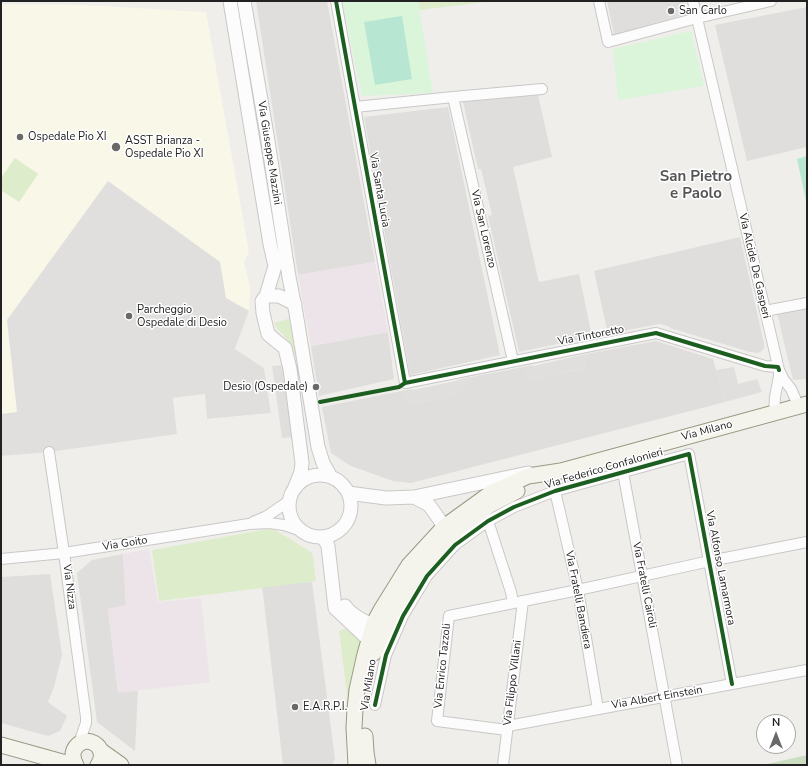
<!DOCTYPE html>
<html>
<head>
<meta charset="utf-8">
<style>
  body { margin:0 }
  #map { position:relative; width:808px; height:766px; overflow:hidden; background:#f0eeeb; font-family:"Nunito Sans",sans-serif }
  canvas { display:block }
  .frame { position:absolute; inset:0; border:2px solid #222; pointer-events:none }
  .north { position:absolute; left:756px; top:714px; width:40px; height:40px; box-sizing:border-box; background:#fff; border:1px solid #a7a7a7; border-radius:50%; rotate:0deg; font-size:11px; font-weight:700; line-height:16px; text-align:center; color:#222 }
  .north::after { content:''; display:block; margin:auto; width:14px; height:18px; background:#6a6968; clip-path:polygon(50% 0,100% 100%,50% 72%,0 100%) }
</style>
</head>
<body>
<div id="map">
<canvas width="808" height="766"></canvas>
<div class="frame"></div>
<div class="north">N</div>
</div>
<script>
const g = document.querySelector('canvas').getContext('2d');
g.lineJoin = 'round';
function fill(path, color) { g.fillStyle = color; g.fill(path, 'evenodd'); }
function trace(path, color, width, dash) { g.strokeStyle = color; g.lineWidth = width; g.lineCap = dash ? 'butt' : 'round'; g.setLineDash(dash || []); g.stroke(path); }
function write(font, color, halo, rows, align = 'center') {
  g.font = font + ' "Nunito Sans",sans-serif'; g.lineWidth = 3; g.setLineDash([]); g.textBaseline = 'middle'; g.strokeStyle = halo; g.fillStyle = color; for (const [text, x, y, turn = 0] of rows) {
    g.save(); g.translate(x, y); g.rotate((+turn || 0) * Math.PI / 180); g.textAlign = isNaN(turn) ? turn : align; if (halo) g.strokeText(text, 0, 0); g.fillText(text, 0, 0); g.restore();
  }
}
const residential = new Path2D(`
  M256,1H327L375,262L298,275Z
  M607,1H684L687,14L614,35Z
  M807,7V147L747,161L715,25Z
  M538,95L552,157L513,167L538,278L539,282L579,274L592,337L519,352L488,216L492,215L481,169H478L463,102Z
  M448,107L500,355L410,375L364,117Z
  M740,237L764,343V348L762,351L758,353L750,352L670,328V327L665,325L659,324L608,334L594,271Z
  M388,332L394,379L319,396L311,346Z
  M656,341L713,359L725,402L411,483L393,481L351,466L331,453L322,407L401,391L411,404L460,394L466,378L523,367L533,379L583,369L586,354Z
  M123,554L126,606L108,609L118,692L138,691L135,751L97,722L77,573L92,560Z
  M50,574L62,655L54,687L48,702L67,716L60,731L48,736L1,723V577Z
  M312,582L335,759L332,765H283L262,585Z`);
const industrial = new Path2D(`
  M375,262L388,332L311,346L298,275Z
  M149,549L158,602L201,598L210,682L118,693L108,609L126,605L123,554Z`);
const education = new Path2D(`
  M1,4L82,5L206,12L249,252L244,261L250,287L249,311L235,349L264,368L271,413L207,419L205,394L173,398L177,434L1,456Z`);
const grass = new Path2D(`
  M418,1H494L420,10Z
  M15,158L38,174L19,202L1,190V178Z
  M291,318L298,361L290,343L276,327L274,323Z
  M268,529L275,530L311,552L313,556L316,581L159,601L152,550Z
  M347,628L359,635L362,645L348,717L347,694L339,631Z`);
const forest = new Path2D(`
  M807,755V765H763Z`);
const park = new Path2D(`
  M342,1H418L433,93L362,96Z
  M691,31L704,86L618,100L613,49Z`);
const pitch = new Path2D(`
  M402,16L412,79L375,85L364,22Z
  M807,156V205L797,159Z`);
const parking = new Path2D(`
  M108,181L220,262L226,298L249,311L235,349L264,368L271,413L207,419L205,394L173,398L177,434L49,452L1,456V414L17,412L7,320Z
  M807,307V379L793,380L777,313Z
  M586,354L583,369L533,379L523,367L532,365L533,366Z
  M285,365L295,437L282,438L272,366Z
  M734,367L738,384L757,379L762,392L725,402L716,370Z
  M466,378L461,394L410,404L401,391L412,389L413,390L456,381L457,380Z`);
const minor = new Path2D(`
  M336,1L355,107L405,383L656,333L765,366L778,367
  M599,1L608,42L697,18L771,1
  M693,1L779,370L784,380L791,389L799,407
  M453,97L542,89
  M355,107L453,97L513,361
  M765,311L807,303
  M774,413L775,397L779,376V370
  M49,452L64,553L86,717V723L79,743
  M620,455L623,472L677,765
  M555,491L578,590L598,709
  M488,521L511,592L513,603
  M253,522L267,516L289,501
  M1,559L64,553L249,524L269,523L284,525L302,531
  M375,705L386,655L403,616L427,576L455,545L488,521L514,507L555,491L689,454L732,684
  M508,726L807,670
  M507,730L437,721L449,616L578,590L710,561L807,542
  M503,765L523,601`);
const tertiary = new Path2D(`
  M230,1L270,244L275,266L266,296L262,301L263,313L268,334L275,340L285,348L290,369L302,463L301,472L295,487
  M244,1L267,135L289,277L296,313L318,447L323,463L331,477
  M266,296H279L295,304
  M289 506a31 31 0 1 1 62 0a31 31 0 1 1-62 0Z
  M348,493L386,498L414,497L528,473
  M414,497L429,505L439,519L444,527L442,538
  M322,537L326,542L328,546L335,608L369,640
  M345,606C350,613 365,624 374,623C377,623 380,620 383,619`);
const secondary = new Path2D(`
  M374,653L394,609L420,569L456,530L490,505L517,491
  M365,736L366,752L368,765
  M1,745L73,765
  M100,750L121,765
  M76,765C73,760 72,755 74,750C83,731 111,746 98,765
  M356,765L354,728L355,709L357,690L365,654L374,623L381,610L409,565L444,527L491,493L528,476L561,471L807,404`);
const cycleway = new Path2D(`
  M336,1L355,107L405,383
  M320,402L399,387L405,383L656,333L765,366L778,367L779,370
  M375,705L386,655L403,616L427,576L455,545L488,521L514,507L555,491L689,454L732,684`);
const markers = [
  [671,11,4,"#6a6968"],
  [20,137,4,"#6a6968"],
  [116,147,5,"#6a6968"],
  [129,316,4,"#6a6968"],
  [316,387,4,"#6a6968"],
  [295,707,4,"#6a6968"]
];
const poiNames = [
  ["San Carlo",679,11],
  ["Ospedale Pio XI",28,137],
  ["ASST Brianza -",125,141],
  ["Ospedale Pio XI",125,154],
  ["Parcheggio",137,310],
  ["Ospedale di Desio",137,323],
  ["Desio (Ospedale)",308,387,"right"],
  ["E.A.R.P.I.",303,707]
];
const streetNames = [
  ["Via Giuseppe Mazzini",269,153,81],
  ["Via Santa Lucia",379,190,80],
  ["Via San Lorenzo",483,229,77],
  ["Via Alcide De Gasperi",754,266,77],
  ["Via Tintoretto",591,336,-11],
  ["Via Milano",707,431,-15],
  ["Via Federico Confalonieri",604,469,-16],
  ["Via Goito",125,544,-9],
  ["Via Alfonso Lamarmora",720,568,79],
  ["Via Fratelli Cairoli",644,585,79],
  ["Via Nizza",69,587,83],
  ["Via Fratelli Bandiera",578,600,79],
  ["Via Enrico Tazzoli",443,666,-84],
  ["Via Filippo Villani",513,683,-83],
  ["Via Milano",369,685,-81],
  ["Via Albert Einstein",657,698,-10]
];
const districtNames = [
  ["San Pietro",696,177],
  ["e Paolo",696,194]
];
fill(residential, '#dfdedc');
fill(industrial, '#ede4e9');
fill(education, '#f8f7e8');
fill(grass, '#ddeccb');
fill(forest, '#cbdec1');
fill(park, '#daf5da');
fill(pitch, '#b7e6d2');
fill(parking, '#e0dfde');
trace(minor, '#c9c8c7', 12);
trace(tertiary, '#c9c8c7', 15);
trace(secondary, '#999a82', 17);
trace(minor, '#fdfcfc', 10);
trace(tertiary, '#fdfcfc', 13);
trace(secondary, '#f4f4ed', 15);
trace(cycleway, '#1b5e20', 4);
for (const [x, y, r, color] of markers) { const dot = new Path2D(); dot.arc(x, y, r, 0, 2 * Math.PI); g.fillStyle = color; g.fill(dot); trace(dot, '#fff', 1.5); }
write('11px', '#222', '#fff', poiNames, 'left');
write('11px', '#222', '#fff', streetNames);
write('bold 15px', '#555', '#fff', districtNames);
</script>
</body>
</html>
